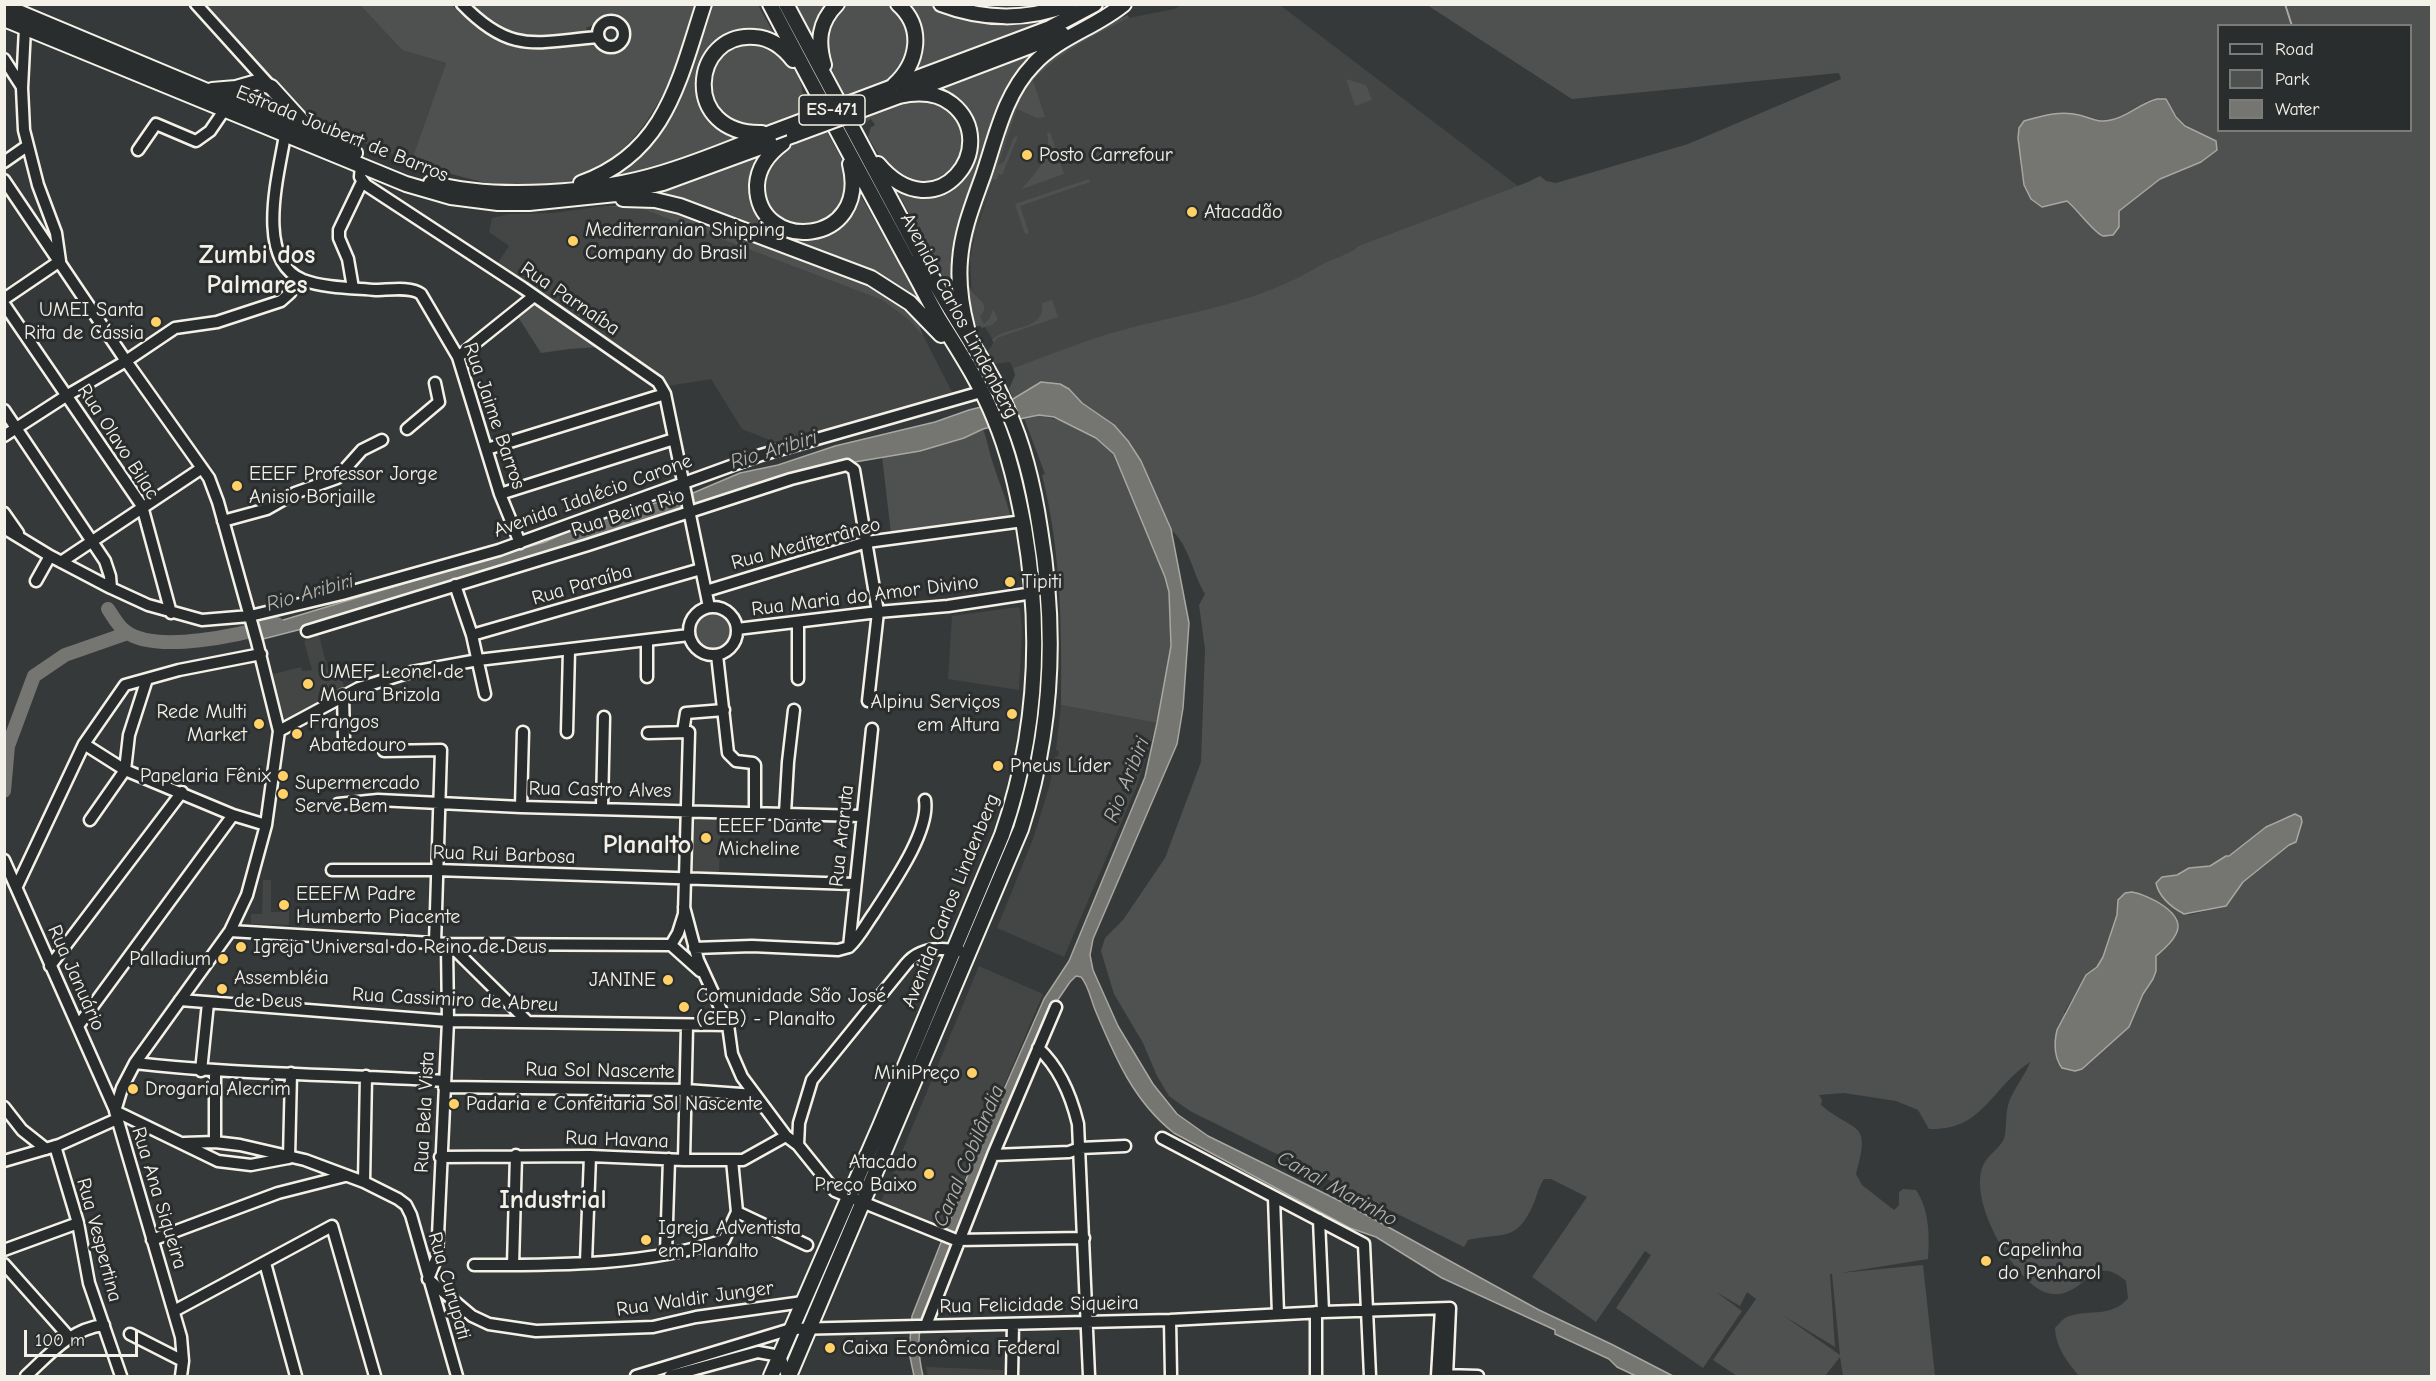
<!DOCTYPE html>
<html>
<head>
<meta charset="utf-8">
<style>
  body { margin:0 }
  #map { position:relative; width:2436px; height:1381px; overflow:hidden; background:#363939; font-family:"Comic Neue",sans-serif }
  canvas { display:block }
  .frame { position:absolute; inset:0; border:6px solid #f4f1e8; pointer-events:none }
  .legend { position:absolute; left:2217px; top:24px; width:195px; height:108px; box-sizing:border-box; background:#2a2d2e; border:2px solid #7b7b78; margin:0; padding:8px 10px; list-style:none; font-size:18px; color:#f4f1e8 }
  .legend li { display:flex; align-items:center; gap:12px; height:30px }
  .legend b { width:30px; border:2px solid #7b7b78 }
  .scale { position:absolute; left:24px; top:1330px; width:114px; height:27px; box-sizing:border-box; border:3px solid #f4f1e8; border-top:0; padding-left:8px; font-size:18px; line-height:21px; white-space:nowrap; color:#f4f1e8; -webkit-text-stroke:4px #2a2d2e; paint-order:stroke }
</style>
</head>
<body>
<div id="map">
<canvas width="2436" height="1381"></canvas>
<div class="frame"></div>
<ul class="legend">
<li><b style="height:8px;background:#2a2d2e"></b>Road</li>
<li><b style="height:16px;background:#4e514f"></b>Park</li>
<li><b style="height:16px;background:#757572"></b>Water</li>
</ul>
<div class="scale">100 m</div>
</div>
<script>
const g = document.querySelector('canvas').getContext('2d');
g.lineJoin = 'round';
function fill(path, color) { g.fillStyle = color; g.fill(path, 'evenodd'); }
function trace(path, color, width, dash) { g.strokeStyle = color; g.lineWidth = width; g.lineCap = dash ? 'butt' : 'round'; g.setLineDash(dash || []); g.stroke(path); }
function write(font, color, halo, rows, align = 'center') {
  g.font = font + ' "Comic Neue",sans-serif'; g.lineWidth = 6; g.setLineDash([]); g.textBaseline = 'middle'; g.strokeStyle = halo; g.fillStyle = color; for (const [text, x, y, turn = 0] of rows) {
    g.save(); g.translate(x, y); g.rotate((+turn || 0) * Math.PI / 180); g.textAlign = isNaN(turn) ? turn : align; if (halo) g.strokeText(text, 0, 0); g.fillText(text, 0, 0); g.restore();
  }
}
const built = new Path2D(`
  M206,4L360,5L402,50L446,63L411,162L320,125L304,114L291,97L203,9Z
  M1183,5H1280L1518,186L1358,246L1344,256L1322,265L1298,279L1246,301L1124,330L1013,368L1010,362L995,364L988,351L994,342L979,317L972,298L970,258L976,231L1017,108L1033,81L1049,64L1069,49L1129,18L1174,9Z
  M597,207H637L882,300L910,321L924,337L955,398L782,445L742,429L711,379L668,386L497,264L509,246L489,232L492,218L510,214L553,213Z
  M1018,607L1020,609L1022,630L1019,690L948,679L952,616Z
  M319,635L328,670L340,668L345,693L286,722L270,675L301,667L302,671L312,670L304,641Z
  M1061,705L1157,723L1137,786L1064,957L997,928L1033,839L1050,784L1055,757L1058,756L1059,751L1056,750Z
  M692,817H721L719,875L691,874Z
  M263,880H271V912H280V898H289V925L251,924V914H262Z
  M979,966L1043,994L958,1194L956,1193L943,1225L940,1226L881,1202Z
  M926,1367L1003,1370V1376H928Z`);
const green = new Path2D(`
  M843,4L929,5L953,13L1075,9L1042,47L991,137L955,299L896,189L917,195L940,183L917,186L887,169L868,137L871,127L875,125L871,119L868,121L859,118C839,82 804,40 843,4Z
  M360,5H452C498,53 526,53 589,43L590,46C600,44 606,54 617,52C639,48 634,12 611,14C601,15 596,25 586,28L587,30C534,41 511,42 469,5H695C670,104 620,202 500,185C470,181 440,170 411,162L446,63L402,50Z
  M709,5H758L775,36L740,34L711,66L730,46L762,42C781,55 806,73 802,99L798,101L801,107L805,105L814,108L846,167V202L807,237L858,191L924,308L912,300L649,195L658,169L606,178L642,151Z
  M775,5H779L936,296L997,401L994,398V403L928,288Z
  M796,5H830L814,38H813Z
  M1427,5H2431V1376H2079C2067,1361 2056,1348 2055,1328C2058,1325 2062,1320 2065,1318C2084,1308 2112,1319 2128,1298L2126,1281C2092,1251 2086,1296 2053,1294C2036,1293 2021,1274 2011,1261C1995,1239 1973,1196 1982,1168C1986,1156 1999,1149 2004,1139C2007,1129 2005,1113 2009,1102C2014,1088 2025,1076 2030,1062C1991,1088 1983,1131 1929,1129L1918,1110L1896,1101L1844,1093L1819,1095L1822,1100L1821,1105C1855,1134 1872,1119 1856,1174L1862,1185L1894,1210L1899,1205V1192L1903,1189L1916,1190C1929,1209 1930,1236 1928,1259L1840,1273L1923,1265L1935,1376H1843L1840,1357L1825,1376H1737L1713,1360L1756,1299L1747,1292L1740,1306L1716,1292L1742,1311L1703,1368L1616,1308L1651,1255L1645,1251L1596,1322L1532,1277L1587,1197L1551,1179H1544C1538,1188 1537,1196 1533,1205C1516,1243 1503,1232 1468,1240L1464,1247L1190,1111L1169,1096L1157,1076L1143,1043L1114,994L1101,951L1105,938L1123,920L1165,858L1201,762L1205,649L1199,605L1205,594C1193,575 1189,544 1171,530L1141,461L1128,441L1114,425L1082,403L1069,389L1041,382L1013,399L1009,389L1015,375L1013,368C1050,355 1088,339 1126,329C1198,310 1256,304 1321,265C1334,258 1347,256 1358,246L1528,182L1540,176L1546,181L1556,183L1688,144L1841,79L1839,73L1572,99ZM2218,26H2410V130H2218ZM2147,101L2169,104C2180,125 2194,132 2215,141L2217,150L2201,162L2160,179L2119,211V227L2113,235C2110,235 2107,236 2103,236C2096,234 2076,207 2067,201L2042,207L2031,199L2024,185L2018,138L2019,128L2024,121C2037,118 2051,113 2065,113C2076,114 2082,118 2092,121C2113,126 2131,111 2147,101ZM2286,817L2302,822L2296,842L2289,845L2243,882L2225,906L2189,915L2162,877L2177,875L2190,868L2210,866L2226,856L2235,853L2272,823ZM2117,905L2165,949L2156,956C2155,962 2157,968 2155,975C2152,983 2146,988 2142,995C2133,1011 2131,1028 2115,1039L2064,1013L2086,975L2097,967L2103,957L2117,915ZM1830,1274H1832L1840,1355L1784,1316L1835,1347Z
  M1128,15L1129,18C1094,36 1060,51 1033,81L1045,117L1037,118L1017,109L998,165L1004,162L1014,137L1018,136L1002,175L999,174L996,180L993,179C984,205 960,265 971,290C974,296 981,299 984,305V310L980,317L984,324L990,318L993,309L998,319L992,325L981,328V326H976C967,298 966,270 971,241L1006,135L1004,132L1010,114L1034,74L1053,54L1100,27Z
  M1346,79L1366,85L1372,100L1355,106Z
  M258,86L274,97L275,107L270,112L250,102V91Z
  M1050,132L1064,174L1022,189C1035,173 1053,156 1047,133Z
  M1089,179L1090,182L1020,206L1029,233L1025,234L1015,204Z
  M630,205L679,212L866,286L895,302L921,326L920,328L924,337L910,321L882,300L637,207H597Z
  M1052,300L1058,317L997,338L994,343L992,340C1006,325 1046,332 1042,303Z
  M534,302L599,347L569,349L541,353L516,314Z
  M1039,415L1066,422L1096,438L1114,454L1165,577L1169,592L1171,646L1157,723L1061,705C1062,628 1061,550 1042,475L1045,474L1024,418Z
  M983,429C987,439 988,447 991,457C997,478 1006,497 1011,518L891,534L882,456C920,449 947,446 983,429Z
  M1042,595C1047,669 1041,747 1018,818C1004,859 986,898 970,938L966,936C984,892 1004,848 1019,803C1040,737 1044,666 1039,598Z
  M694 630a20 20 0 1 1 40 0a20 20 0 1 1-40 0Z`);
const water = new Path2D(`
  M2157,99H2166L2176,117L2185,126L2216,141L2217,150L2201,162L2160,179L2119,211V227L2113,235C2110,235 2106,236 2103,236C2095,234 2076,208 2067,201L2042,207L2031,199L2024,185L2018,138L2019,128L2024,121C2041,116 2061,110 2079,115C2092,118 2096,123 2111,120C2128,117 2140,103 2157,99Z
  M1041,382L1060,384L1069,389L1082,403L1114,425L1128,441L1141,461L1171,529L1189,623L1183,708L1177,744L1093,939L1090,955L1093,970L1118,1026L1153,1084L1177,1114L1208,1136L1350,1206L1539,1310L1611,1344L1673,1376H1636L1617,1367L1609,1359L1555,1334V1330L1442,1278L1376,1237L1350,1228L1174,1133C1134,1102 1115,1057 1096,1012C1091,1001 1089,986 1081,977L1076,976L1070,982L1055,1004L923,1315C917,1337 918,1355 923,1376H914L909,1352L912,1316L980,1144L1044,999L1069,961L1145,777L1157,723L1171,646L1169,592L1165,577L1114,454L1096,438L1054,417L1039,415L1024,418L983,429L964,438L920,451L837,465L329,622L263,639L260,627L469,564L545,542L580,526L662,501L687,498L693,493L740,473L778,465L835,446L935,422L969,410L1013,399Z
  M2295,814L2301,817L2302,822L2296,842L2289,845L2243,882L2226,906L2184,914C2171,907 2159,897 2156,883L2162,877L2177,875L2189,868L2210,866L2226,856H2229L2266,827Z
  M2132,892C2148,895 2187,913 2176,934C2172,943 2163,950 2156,956V971L2153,979L2143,994L2129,1027L2082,1069L2075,1071L2062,1068C2054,1057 2054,1043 2057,1030L2086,975L2097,967L2103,957L2117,915L2118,900L2125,893Z`);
const stream = new Path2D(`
  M2285,4L2292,26`);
const river = new Path2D(`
  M108,609C113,616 118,626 125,631C155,655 244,634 277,624
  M4,791L8,746L34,676L65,655L128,633`);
const minor = new Path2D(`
  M196,4L271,87
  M462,4C511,55 536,42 598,37
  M598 34a13 13 0 1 1 26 0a13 13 0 1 1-26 0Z
  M25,28L22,88L24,130L38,185L56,233L60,261
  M4,59L22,87
  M285,135C279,173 254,260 303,280C324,288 353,288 376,290C388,290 411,286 421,294L458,357L500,494L520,543
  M138,150L156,124L196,141L210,131L225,109
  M4,162L27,146
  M361,166L360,177L366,185L523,288L658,382L665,394L709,607
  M4,180L126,361L209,478L218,502L257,642L279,731L266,825L247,895L230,931L135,1063L122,1088L115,1111L181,1337L183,1361L181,1376
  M353,288L348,259L339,238V230L362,182
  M4,299L60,261
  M4,304L142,506L171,613
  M458,357L534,296
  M4,410L105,561L110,576L111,588
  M407,429L439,402L435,383
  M4,436L66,396L126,361L175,328L217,322L281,301L290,293L299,278
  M487,449L665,394
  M500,494L674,439
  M4,513L18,533
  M223,521L267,509L295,493L337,478L362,450L382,440
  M4,528L50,556L111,588L148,605L202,620L250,616L342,594L499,550L761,455L981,392
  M61,562L202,468
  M36,581L50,556
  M455,585L472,635L485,694
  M706,591L867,542L1023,521
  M689 631a24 24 0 1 1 48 0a24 24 0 1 1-48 0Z
  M798,622V679
  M737,629L878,612L948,606L1033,593
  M307,631L588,545L791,479L847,465L854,470L878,612L868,701
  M472,635L701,569
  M647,641V677
  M717,655L728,753L736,761L753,763L755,765V811
  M343,695L344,739
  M279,731L359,688L407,673L478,660L689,635
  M567,732L569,650
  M683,732L686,713L724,710
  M648,733L689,732L684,914L678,933L671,945
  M84,744L125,770L233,815L266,825
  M384,751L441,750L435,943
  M338,804L378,800L521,807L861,816
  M521,807L523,732
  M602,807L604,717
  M785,813L788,762L794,710
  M90,820L125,770L129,735L147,679
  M4,860L115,1110
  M332,870H436L854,884
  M17,886L84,744L125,685L179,670L261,654
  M684,907L698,960L728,1025L732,1054L742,1077L786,1136L798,1145L835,1191L956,1240L1084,1238
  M230,931L449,944L671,945
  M449,944L528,1022
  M671,945L700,971
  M849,947L872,729
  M694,948L752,946L838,950L849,947C859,938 866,924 874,913C891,886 930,832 925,800
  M50,966L182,792
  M180,1000L448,1021L728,1025
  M78,1026L233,815
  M1038,1048C1060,1068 1071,1095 1078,1124L1089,1376
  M135,1063C237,1075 341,1074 444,1081
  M201,1071L208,1003
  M444,1087L686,1090L755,1095
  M4,1107L22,1130L46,1149
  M115,1111L218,1161L251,1165L288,1158
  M1162,1138L1364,1244L1370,1376
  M215,1142V1071
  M184,1143L215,1142L240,1145L305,1160L364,1182L398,1199L406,1205L411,1215L457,1376
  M798,1145L799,1123L812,1080L906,964C919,948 940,947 960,951
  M55,1146L78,1223L89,1283L121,1376
  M993,1155L1069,1152L1080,1148L1125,1146
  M440,1157L590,1156L684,1160H743L786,1136
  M289,1158L291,1073
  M684,1160L687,1026
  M4,1161L59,1145L117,1119
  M364,1182L366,1076
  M1274,1197L1278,1314
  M737,1212L807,1245
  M1319,1220L1323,1312
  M152,1240L278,1193L345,1176
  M4,1250L78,1223
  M666,1253L669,1159
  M586,1262L590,1156
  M265,1263L296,1376
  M4,1264L69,1337
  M474,1265C556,1265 645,1266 724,1240L737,1212L732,1160
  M513,1265L516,1155
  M428,1279L472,1316L489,1324L536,1331L653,1327L696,1317L803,1302
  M428,1279L437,1257L448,1021L447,944
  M174,1311L332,1226L375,1376
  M1170,1320L1171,1376
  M926,1325L993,1155L1056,1007
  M130,1334L183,1361
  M1443,1375L1478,1376
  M26,1376C50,1354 70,1329 104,1325
  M636,1376L791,1329L1170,1320L1323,1312L1450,1308L1447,1376
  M670,1376L758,1352L780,1356L787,1376
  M1012,1376L1013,1324
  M1316,1376V1312
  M1437,1376L1441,1309`);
const major = new Path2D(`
  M770,4C815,90 861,175 907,260C918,279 928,300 939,319C959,351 980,383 994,418C1009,453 1017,490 1024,527C1042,631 1037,735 1002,835L880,1126L771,1376
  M786,4C834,95 883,186 932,277C956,322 988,363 1008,411C1025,448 1034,489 1040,529C1057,631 1053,730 1021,829L789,1376
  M941,4C983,20 1028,21 1069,4
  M4,6L355,153
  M4,19L406,184L451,197L498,203H529L616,194L663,183L794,135
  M824,65C817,41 819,22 837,4
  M894,85C918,63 925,28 898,4
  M890,88L1050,28L1095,4
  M212,90L236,88L257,82L271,87L311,131
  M912,91L1062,34
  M762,133C680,135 691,31 755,37C771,38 783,47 793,60
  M783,143C768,154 758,167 757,185C756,254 871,247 850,164
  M878,164C937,234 1003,145 952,104C937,92 917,92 899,96
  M431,183C497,201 597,193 662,173C700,162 736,146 773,132
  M581,183C666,153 679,80 704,4
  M623,199L655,200L680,206L871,278L910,303L941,335
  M967,328C961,305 958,283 960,260C962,231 973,204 983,176C996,138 1004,95 1033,65C1058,37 1095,28 1124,4`);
const majorBridge = new Path2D(`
  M773,132L890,88
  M794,135L899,96`);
const markers = [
  [1027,155,6,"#ffd166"],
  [1192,212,6,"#ffd166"],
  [573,241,6,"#ffd166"],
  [156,322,6,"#ffd166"],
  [237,486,6,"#ffd166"],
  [1010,582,6,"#ffd166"],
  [308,684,6,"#ffd166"],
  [1012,714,6,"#ffd166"],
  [259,724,6,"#ffd166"],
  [297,734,6,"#ffd166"],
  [998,766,6,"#ffd166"],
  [283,776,6,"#ffd166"],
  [283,794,6,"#ffd166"],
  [706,838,6,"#ffd166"],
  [284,905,6,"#ffd166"],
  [241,947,6,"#ffd166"],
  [223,959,6,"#ffd166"],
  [668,980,6,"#ffd166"],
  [222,989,6,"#ffd166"],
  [684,1007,6,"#ffd166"],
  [972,1073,6,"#ffd166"],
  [133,1089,6,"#ffd166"],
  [454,1104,6,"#ffd166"],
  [929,1174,6,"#ffd166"],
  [646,1240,6,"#ffd166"],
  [1986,1261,6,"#ffd166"],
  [830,1348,6,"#ffd166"]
];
const shields = [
  [832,110,66]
];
const shieldNames = [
  ["ES-471",832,110]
];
const streetNames = [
  ["Estrada Joubert de Barros",342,134,22],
  ["Rua Parnaíba",570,299,34],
  ["Avenida Carlos Lindenberg",959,316,62],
  ["Rua Jaime Barros",494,416,71],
  ["Rua Olavo Bilac",118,442,57],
  ["Avenida Idalécio Carone",593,496,-20],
  ["Rua Beira Rio",628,513,-18],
  ["Rua Mediterrâneo",806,544,-15],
  ["Rua Paraíba",582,585,-16],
  ["Rua Maria do Amor Divino",865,596,-7],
  ["Rua Castro Alves",600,790,1],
  ["Rua Araruta",842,836,-84],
  ["Rua Rui Barbosa",504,855,2],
  ["Avenida Carlos Lindenberg",951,901,-68],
  ["Rua Januário",76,978,66],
  ["Rua Cassimiro de Abreu",455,1000,3],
  ["Rua Sol Nascente",600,1071,1],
  ["Rua Bela Vista",425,1112,-87],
  ["Rua Havana",617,1140,2],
  ["Rua Ana Siqueira",159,1198,73],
  ["Rua Vespertina",99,1240,75],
  ["Rua Curupati",449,1286,74],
  ["Rua Waldir Junger",695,1299,-8],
  ["Rua Felicidade Siqueira",1039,1305,-1]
];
const poiNames = [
  ["Posto Carrefour",1039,155],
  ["Atacadão",1204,212],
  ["Mediterranian Shipping",585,230],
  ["Company do Brasil",585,253],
  ["UMEI Santa",144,310,"right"],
  ["Rita de Cássia",144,333,"right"],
  ["EEEF Professor Jorge",249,474],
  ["Anisio Borjaille",249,497],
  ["Tipiti",1022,582],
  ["UMEF Leonel de",320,672],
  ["Moura Brizola",320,695],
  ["Alpinu Serviços",1000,702,"right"],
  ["em Altura",1000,725,"right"],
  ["Rede Multi",247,712,"right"],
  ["Market",247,735,"right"],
  ["Frangos",309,722],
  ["Abatedouro",309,745],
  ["Pneus Líder",1010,766],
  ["Papelaria Fênix",271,776,"right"],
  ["Supermercado",295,783],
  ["Serve Bem",295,806],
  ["EEEF Dante",718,826],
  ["Micheline",718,849],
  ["EEEFM Padre",296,894],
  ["Humberto Piacente",296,917],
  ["Igreja Universal do Reino de Deus",253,947],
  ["Palladium",211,959,"right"],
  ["Assembléia",234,978],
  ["de Deus",234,1001],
  ["JANINE",656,980,"right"],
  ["Comunidade São José",696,996],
  ["(CEB) - Planalto",696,1019],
  ["MiniPreço",960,1073,"right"],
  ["Drogaria Alecrim",145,1089],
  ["Padaria e Confeitaria Sol Nascente",466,1104],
  ["Atacado",917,1162,"right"],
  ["Preço Baixo",917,1185,"right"],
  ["Igreja Adventista",658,1228],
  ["em Planalto",658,1251],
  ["Capelinha",1998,1250],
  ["do Penharol",1998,1273],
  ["Caixa Econômica Federal",842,1348]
];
const waterNames = [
  ["Rio Aribiri",774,450,-17],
  ["Rio Aribiri",310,593,-16],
  ["Rio Aribiri",1127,780,-68],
  ["Canal Cobilândia",969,1156,-67],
  ["Canal Marinho",1337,1189,29]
];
const districtNames = [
  ["Zumbi dos",257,256],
  ["Palmares",257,286],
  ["Planalto",647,846],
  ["Industrial",553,1201]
];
fill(built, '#434645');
fill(green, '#4e514f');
fill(water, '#757572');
trace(water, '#a8a7a1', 1.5);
trace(stream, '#a8a7a1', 2);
trace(river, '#757572', 14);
trace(minor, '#f4f1e8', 15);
trace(major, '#f4f1e8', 18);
trace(minor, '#2a2d2e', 10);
trace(major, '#2a2d2e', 14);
trace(majorBridge, '#f4f1e8', 18, []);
trace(majorBridge, '#2a2d2e', 14);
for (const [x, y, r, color] of markers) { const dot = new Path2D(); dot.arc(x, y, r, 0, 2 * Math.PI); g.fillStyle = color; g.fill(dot); trace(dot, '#2a2d2e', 2); }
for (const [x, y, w] of shields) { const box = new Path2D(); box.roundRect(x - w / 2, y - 15, w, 30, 4.5); g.fillStyle = '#2a2d2e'; g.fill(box); trace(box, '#f4f1e8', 1.5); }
write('bold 18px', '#f4f1e8', null, shieldNames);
write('20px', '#f4f1e8', '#2a2d2e', streetNames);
write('20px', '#f4f1e8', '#2a2d2e', poiNames, 'left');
write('italic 21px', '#b4b3ad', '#2a2d2e', waterNames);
write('bold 26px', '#f4f1e8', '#2a2d2e', districtNames);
</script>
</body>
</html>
